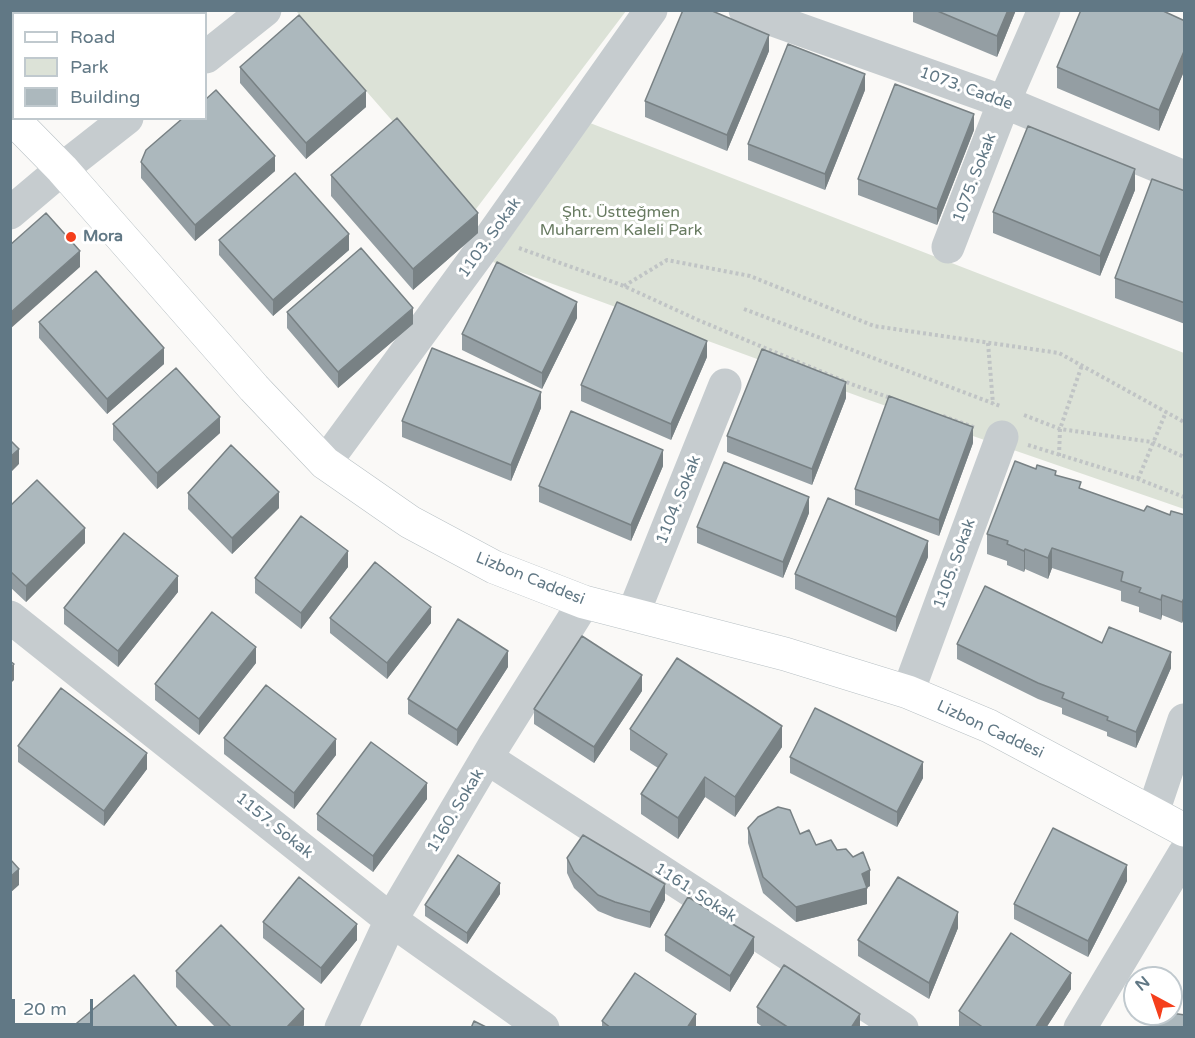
<!DOCTYPE html>
<html>
<head>
<meta charset="utf-8">
<style>
  body { margin:0 }
  #map { position:relative; width:1195px; height:1038px; overflow:hidden; background:#faf9f7; font-family:"Varela Round",sans-serif }
  canvas { display:block }
  .frame { position:absolute; inset:0; border:12px solid #617885; pointer-events:none }
  .legend { position:absolute; left:12px; top:12px; width:195px; height:108px; box-sizing:border-box; background:#fff; border:2px solid #c0c9ce; margin:0; padding:8px 10px; list-style:none; font-size:18px; color:#617885 }
  .legend li { display:flex; align-items:center; gap:12px; height:30px }
  .legend b { width:30px; border:2px solid #c0c9ce }
  .north { position:absolute; left:1123px; top:966px; width:60px; height:60px; box-sizing:border-box; background:#fff; border:2px solid #c0c9ce; border-radius:50%; rotate:320deg; font-size:16px; font-weight:700; line-height:24px; text-align:center; color:#617885 }
  .north::after { content:''; display:block; margin:auto; width:21px; height:27px; background:#f53f1c; clip-path:polygon(50% 0,100% 100%,50% 72%,0 100%) }
  .scale { position:absolute; left:12px; top:999px; width:81px; height:27px; box-sizing:border-box; border:3px solid #617885; border-top:0; padding-left:8px; font-size:18px; line-height:21px; white-space:nowrap; color:#617885; -webkit-text-stroke:4px #fff; paint-order:stroke }
</style>
</head>
<body>
<div id="map">
<canvas width="1195" height="1038"></canvas>
<div class="frame"></div>
<ul class="legend">
<li><b style="height:8px;background:#fff"></b>Road</li>
<li><b style="height:16px;background:#dce2d7"></b>Park</li>
<li><b style="height:16px;background:#acb8bd"></b>Building</li>
</ul>
<div class="north">N</div>
<div class="scale">20 m</div>
</div>
<script>
const g = document.querySelector('canvas').getContext('2d');
g.lineJoin = 'round';
function fill(path, color) { g.fillStyle = color; g.fill(path, 'evenodd'); }
function trace(path, color, width, dash) { g.strokeStyle = color; g.lineWidth = width; g.lineCap = dash ? 'butt' : 'round'; g.setLineDash(dash || []); g.stroke(path); }
function write(font, color, halo, rows, align = 'center') {
  g.font = font + ' "Varela Round",sans-serif'; g.lineWidth = 6; g.setLineDash([]); g.textBaseline = 'middle'; g.strokeStyle = halo; g.fillStyle = color; for (const [text, x, y, turn = 0] of rows) {
    g.save(); g.translate(x, y); g.rotate((+turn || 0) * Math.PI / 180); g.textAlign = isNaN(turn) ? turn : align; if (halo) g.strokeText(text, 0, 0); g.fillText(text, 0, 0); g.restore();
  }
}
const green = new Path2D(`
  M299,10L626,11L473,213L297,12Z
  M590,123L1184,353V509L866,399L493,262Z`);
const path = new Path2D(`
  M519,248L624,286L698,320L851,384L893,399
  M624,286L667,260L750,276L874,326L1059,353L1184,422
  M744,309L1000,406
  M988,343L993,404
  M1024,415L1060,429L1152,442L1184,457
  M943,416L976,428
  M1028,445L1138,479L1184,497
  M1059,456L1060,429L1082,365
  M1138,479L1166,412`);
const street = new Path2D(`
  M745,10L1004,102L1184,177
  M206,57L265,10
  M10,213L62,169L127,118
  M948,247L1004,102L1044,10
  M325,463L490,238L651,10
  M633,614L725,385
  M10,617L391,920L543,1028
  M908,692L1002,437
  M487,758L902,1028
  M1153,812L1184,720
  M341,1028L391,920L495,744L584,602
  M1080,1028L1184,854`);
const secondary = new Path2D(`
  M10,116L62,169L254,388L325,463L410,522L494,567L584,602L785,654L908,692L989,726L1184,830`);
const wall = new Path2D(`
  M167,10H200L197,14H170Z
  M913,10H1016L997,57L913,22Z
  M1185,21V69L1159,131L1057,88V67Z
  M769,51L727,151L645,117V101Z
  M240,67L366,107L306,159L240,83Z
  M865,90L825,190L748,160V144Z
  M974,130L937,225L858,195V179Z
  M141,162L275,171L195,241L141,178Z
  M331,175L478,233L413,290L331,196Z
  M1135,190L1100,276L993,233V212Z
  M1185,191V324L1115,298V278Z
  M219,240L349,250L273,316L219,255Z
  M287,312L413,324L338,388L287,328Z
  M577,318L542,389L462,350V334Z
  M39,322L164,364L107,414L39,338Z
  M707,357L671,440L581,401V385Z
  M846,398L812,485L727,452V436Z
  M541,408L511,481L402,437V421Z
  M113,424L220,433L157,489L113,440Z
  M973,443L939,536L855,505V489Z
  M663,466L631,541L539,502V486Z
  M1036,469L1056,475L1081,489L1144,511L1170,515H1185V616L1182,623L1162,615L1161,620L1139,612V607L1121,601V591L1052,568L1048,579L1025,569L1024,572L1007,565V561L987,554V534Z
  M188,493L279,508L232,554L188,509Z
  M10,506L85,543L26,602L10,587Z
  M809,513L783,578L697,543V527Z
  M928,557L896,632L795,589V574Z
  M348,567L301,629L255,593V578Z
  M178,592L118,667L64,624V608Z
  M330,618L431,623L387,679L330,633Z
  M1102,643L1171,668L1136,748L1107,736V732L1062,714V708L1038,699L957,659V644Z
  M256,663L199,735L155,700V684Z
  M508,667L457,746L408,714V699Z
  M642,691L594,763L534,724V709Z
  M630,729L782,747L735,817L705,797L678,839L641,814V794L658,768L630,750Z
  M224,738L336,755L294,809L224,754Z
  M18,746L147,769L104,826L18,762Z
  M790,757L923,778L897,827L790,773Z
  M427,799L373,872L317,830V814Z
  M748,828L800,834L816,845L837,850L870,886L867,888V904L796,922L763,893L748,843Z
  M567,858L665,900L650,928L615,918L598,911L574,888L567,873Z
  M1127,881L1088,957L1014,919V904Z
  M500,894L467,944L425,916V905Z
  M263,922L357,940L321,984L263,938Z
  M958,928L929,999L858,956V940Z
  M665,935L754,953L730,992L665,951Z
  M176,971L304,1025L302,1028H216L176,987Z
  M1071,989L1046,1028L959,1027V1011Z
  M757,1007L860,1028H764L757,1023Z
  M602,1021L696,1028H602Z`);
const shadedWall = new Path2D(`
  M181,10H200L197,14H181Z
  M1008,10H1016L997,57V36Z
  M769,35V51L727,151V135Z
  M1185,49V69L1159,131V110Z
  M865,74V90L825,190V174Z
  M366,91V107L306,159V143Z
  M974,114V130L937,225V209Z
  M275,156V171L195,241V225Z
  M1135,169V190L1100,276V256Z
  M478,213V233L413,290V269Z
  M349,234V250L273,316V300Z
  M80,251V267L10,329V313Z
  M577,302V318L542,389V373Z
  M413,308V324L338,388V372Z
  M707,341V357L671,440V424Z
  M164,348V364L107,414V399Z
  M846,382V398L812,485V469Z
  M541,392V408L511,481V465Z
  M220,417V433L157,489V473Z
  M973,427V443L939,536V520Z
  M19,449V464L10,473V457Z
  M663,450V466L631,541V525Z
  M279,492V508L232,554V538Z
  M809,497V513L783,578V562Z
  M85,528V543L26,602V586Z
  M928,541V557L896,632V617Z
  M1052,548V568L1048,579V558Z
  M1025,549V569L1024,572V551Z
  M348,551V567L301,629V613Z
  M178,576V592L118,667V651Z
  M1162,595V615L1161,620V600Z
  M1185,596V616L1182,623V602Z
  M431,607V623L387,679V663Z
  M256,647V663L199,735V719Z
  M508,651V667L457,746V730Z
  M1171,652V668L1136,748V732Z
  M14,664V680L10,684V669Z
  M642,675V691L594,763V747Z
  M782,726V747L735,817V797Z
  M336,739V755L294,809V793Z
  M147,753V769L104,826V811Z
  M923,762V778L897,827V812Z
  M705,777V797L678,839V818Z
  M427,783V799L373,872V856Z
  M1127,865V881L1088,957V941Z
  M19,869V885L10,893V877Z
  M870,870V886L864,889L867,888V904L796,922V907Z
  M500,883V894L467,944V933Z
  M665,884V900L650,928V912Z
  M958,912V928L929,999V983Z
  M357,924V940L321,984V968Z
  M754,937V953L730,992V976Z
  M1071,973V989L1046,1028H1035Z
  M304,1009V1025L302,1028H286Z
  M696,1014V1028H687Z
  M860,1014V1028H851Z`);
const building = new Path2D(`
  M30,10H152L155,14H33Z
  M683,10H710L769,35L727,135L645,101Z
  M935,10H1008L997,36Z
  M1081,10H1161L1185,21V49L1159,110L1057,67Z
  M299,15L366,91L306,143L240,67Z
  M788,44L865,74L825,174L748,144Z
  M895,84L974,114L937,209L858,179Z
  M216,90L275,156L195,225L141,162L146,150L183,118H206V99Z
  M397,118L478,213L413,269L331,175Z
  M1028,126L1135,169L1100,256L993,212Z
  M295,173L349,234L273,300L219,240Z
  M1152,179L1185,191V303L1115,278Z
  M46,213L80,251L10,313V245Z
  M361,248L413,308L338,372L287,312Z
  M497,262L577,302L542,373L462,334Z
  M96,271L164,348L107,399L39,322Z
  M617,302L707,341L671,424L581,385Z
  M432,348L541,392L511,465L402,421Z
  M762,349L846,382L812,469L727,436Z
  M176,368L220,417L157,473L113,424Z
  M889,396L973,427L939,520L855,489Z
  M571,411L663,450L631,525L539,486Z
  M10,440L19,449L10,457Z
  M231,445L279,492L232,538L188,493Z
  M1015,461L1036,469L1037,465L1056,471L1055,475L1081,482L1079,488L1144,511L1147,506L1170,515L1171,511L1185,515V596L1182,602L1162,595L1161,600L1139,592L1141,588L1121,581L1123,572L1052,548L1048,558L1025,549L1024,551L1007,544L1008,541L987,534Z
  M724,462L809,497L783,562L697,527Z
  M37,480L85,528L26,586L10,571V506Z
  M828,498L928,541L896,617L795,574Z
  M301,516L348,551L301,613L255,578Z
  M124,533L178,576L118,651L64,608Z
  M375,562L431,607L387,663L330,618Z
  M985,586L1102,643L1109,627L1171,652L1136,732L1107,720L1108,717L1062,698L1064,693L1038,683L957,644Z
  M212,612L256,647L199,719L155,684Z
  M458,619L508,651L457,730L408,699Z
  M582,636L642,675L594,747L534,709Z
  M677,658L782,726L735,797L705,777L678,818L641,794L667,754L630,729Z
  M10,661L14,664L10,669Z
  M266,685L336,739L294,793L224,738Z
  M61,688L147,753L104,811L18,746Z
  M815,708L923,762L897,812L790,757Z
  M371,742L427,783L373,856L317,814Z
  M778,807L790,810L800,834L809,830L816,845L831,840L837,850L846,849L853,857L863,852L870,870L862,874L867,888L796,907L763,877L748,828L758,817Z
  M1053,828L1127,865L1088,941L1014,904Z
  M583,835L665,884L650,912L615,902L598,895L574,872L567,858Z
  M458,855L500,883L467,933L425,905Z
  M10,859L19,869L10,877Z
  M299,877L357,924L321,968L263,922Z
  M898,877L958,912L929,983L858,940Z
  M688,897L754,937L730,976L665,935Z
  M221,925L304,1009L286,1028H232L176,971Z
  M1011,933L1071,973L1035,1028H984L959,1011Z
  M784,965L860,1014L851,1028H789L757,1007Z
  M635,973L696,1014L687,1028H611L602,1021Z
  M134,975L178,1028H71Z
  M1171,1013L1185,1015V1028H1151L1153,1014H1171Z
  M474,1021L488,1028H471Z`);
const markers = [
  [71,237,6,"#f53f1c"]
];
const streetNames = [
  ["1073. Cadde",966,89,20],
  ["1075. Sokak",975,178,-69],
  ["1103. Sokak",490,238,-54],
  ["1104. Sokak",679,500,-68],
  ["1105. Sokak",955,564,-70],
  ["Lizbon Caddesi",530,579,22],
  ["Lizbon Caddesi",990,730,25],
  ["1160. Sokak",456,811,-59],
  ["1157. Sokak",274,826,39],
  ["1161. Sokak",695,893,33]
];
const parkNames = [
  ["Şht. Üstteğmen",621,213],
  ["Muharrem Kaleli Park",621,231]
];
const poiNames = [
  ["Mora",83,237]
];
fill(green, '#dce2d7');
trace(secondary, '#b8c0c4', 34);
trace(path, '#c0c4c5', 4, [3, 3]);
trace(street, '#c6cccf', 33);
trace(secondary, '#fff', 33);
fill(wall, '#949ea3');
fill(shadedWall, '#788184');
fill(building, '#acb8bd');
trace(building, '#788184', 1.5);
for (const [x, y, r, color] of markers) { const dot = new Path2D(); dot.arc(x, y, r, 0, 2 * Math.PI); g.fillStyle = color; g.fill(dot); trace(dot, '#fff', 2); }
write('16px', '#617885', '#fff', streetNames);
write('16px', '#687b61', '#fff', parkNames);
write('bold 16px', '#617885', '#fff', poiNames, 'left');
</script>
</body>
</html>
